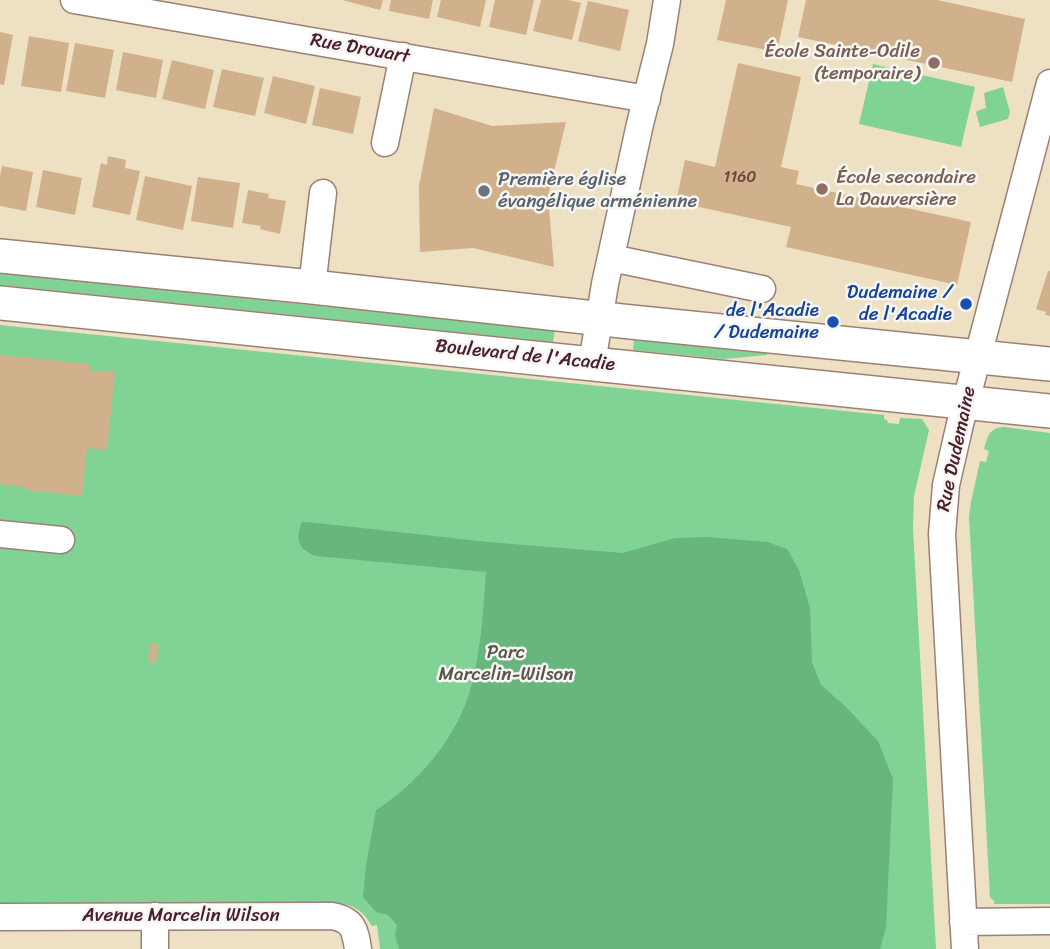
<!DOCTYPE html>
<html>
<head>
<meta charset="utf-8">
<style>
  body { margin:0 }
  canvas { display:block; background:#eee0c2 }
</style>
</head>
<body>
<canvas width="1050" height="949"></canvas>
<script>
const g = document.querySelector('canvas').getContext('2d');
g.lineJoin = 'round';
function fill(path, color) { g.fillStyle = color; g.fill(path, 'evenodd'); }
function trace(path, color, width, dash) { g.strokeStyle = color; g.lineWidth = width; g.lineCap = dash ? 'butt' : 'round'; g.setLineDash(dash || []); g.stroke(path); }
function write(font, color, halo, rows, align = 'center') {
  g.font = font + ' Sriracha,sans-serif'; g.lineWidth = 5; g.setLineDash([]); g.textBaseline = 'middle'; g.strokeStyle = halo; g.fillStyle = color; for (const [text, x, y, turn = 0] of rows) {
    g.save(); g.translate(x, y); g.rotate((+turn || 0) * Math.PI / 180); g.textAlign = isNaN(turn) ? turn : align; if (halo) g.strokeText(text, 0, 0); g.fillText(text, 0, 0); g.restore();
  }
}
const green = new Path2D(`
  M873,64L975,87L961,147L859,124Z
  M1003,87L1010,112L1008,119L980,127L976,112L977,111L986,108L984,93Z
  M0,273L555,330L553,342L0,285Z
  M0,325L884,415V419L887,420L888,423L899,424L900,418L922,419L929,430L914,496L913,528L936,949H380L377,925L372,926C360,906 350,904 329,903H0Z
  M634,339L767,352V355L724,359L633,350Z
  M1004,427L1050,433V904H994V901L990,897L969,517L971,502L980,461L986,462L989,451L984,449C988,436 989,428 1004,427Z`);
const forest = new Path2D(`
  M302,522H308L488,542L623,553L675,538L707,537L767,542L787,549L799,570L810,608L812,662L821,685L845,706L878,741L893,779L886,927L880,949H399L395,935L397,925L388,915L376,912L363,897L366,865L376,810C417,784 454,741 469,694C481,655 483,612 486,572L316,556C298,549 295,540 302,522Z`);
const building = new Path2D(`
  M342,0H383L380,10Z
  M391,0H433L429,19L389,11Z
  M441,0H486L480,27L437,17Z
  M495,0H534L526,35L489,27Z
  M541,0H568L581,3L572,40L533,31Z
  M726,0H788L777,52L717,40Z
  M806,0H937L1025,19L1012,82L798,37Z
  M588,1L629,10L620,51L578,41Z
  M0,32L13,35L4,85L0,84Z
  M29,36L69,43L61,92L21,86Z
  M75,43L114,50L105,98L66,91Z
  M123,52L163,60L156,98L116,90Z
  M172,60L214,70L205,109L162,99Z
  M738,63L801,77L781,167L799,171L796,184L971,222L957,285L786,247L791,227L676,202L685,160L715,167Z
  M222,69L264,78L255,116L213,107Z
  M273,76L315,86L306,124L264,113Z
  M320,88L361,97L353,134L312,125Z
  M434,108L492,126L566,122L548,196L554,267L473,248L420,252L419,186Z
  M108,156L126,160L125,168L140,171L130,215L92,207L101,163L107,165Z
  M2,166L33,172L26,211L0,206V176Z
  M43,170L82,178L75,215L36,207Z
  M145,176L192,186L183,230L136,220Z
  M198,177L240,183L233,228L191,221Z
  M248,190L269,194L268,198L286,201L280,234L260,229L261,226L242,223Z
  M1048,271H1050V316L1045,315L1046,312L1036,309Z
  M0,355L89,364V370L115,372L107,450L87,448L82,496L25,490V487L0,484Z
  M150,643L158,644L156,663L148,662Z`);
const minor = new Path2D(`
  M74,0L647,99
  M385,143L403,56
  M611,258L762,289
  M312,287L323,193
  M592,363L605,284L640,124L660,44L667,0
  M0,534L61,540
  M155,916V949
  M0,917L332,916C353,920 355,929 358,949
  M963,922L1050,921
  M965,949L942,534L946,485L960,424L1050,83`);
const major = new Path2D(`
  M0,256L312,287L631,322L1050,364
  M0,303L1050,411`);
const markers = [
  [934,63,7,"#8d6e63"],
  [822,189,7,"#8d6e63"],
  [484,191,7,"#6b7280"],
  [966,304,7,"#1a4fb4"],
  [833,322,7,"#1a4fb4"]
];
const numberNames = [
  ["1160",740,178]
];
const streetNames = [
  ["Rue Drouart",360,49,10],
  ["Boulevard de l'Acadie",525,356,6],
  ["Rue Dudemaine",957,449,-78],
  ["Avenue Marcelin Wilson",181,916]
];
const educationNames = [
  ["École Sainte-Odile",920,52],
  ["(temporaire)",920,74],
  ["École secondaire",836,178,"left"],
  ["La Dauversière",836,200,"left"]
];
const worshipNames = [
  ["Première église",498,180],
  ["évangélique arménienne",498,202]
];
const transitNames = [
  ["Dudemaine /",952,293],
  ["de l'Acadie",952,315],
  ["de l'Acadie",819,311],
  ["/ Dudemaine",819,333]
];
const parkNames = [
  ["Parc",506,653],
  ["Marcelin-Wilson",506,675]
];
fill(green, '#80d395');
fill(forest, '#68b57e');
fill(building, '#d1b18c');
trace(minor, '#9c8076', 29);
trace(major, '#9c8076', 36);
trace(minor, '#fff', 26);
trace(major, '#fff', 33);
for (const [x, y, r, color] of markers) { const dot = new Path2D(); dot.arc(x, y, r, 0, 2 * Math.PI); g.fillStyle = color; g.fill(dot); trace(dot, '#f6f6f2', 2.5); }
write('16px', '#6c4443', null, numberNames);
write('19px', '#4a1f2b', '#f6f6f2', streetNames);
write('19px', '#785e54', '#f6f6f2', educationNames, 'right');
write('19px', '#5b616d', '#f6f6f2', worshipNames, 'left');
write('19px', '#164399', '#f6f6f2', transitNames, 'right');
write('19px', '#5a554b', '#f6f6f2', parkNames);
</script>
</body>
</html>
